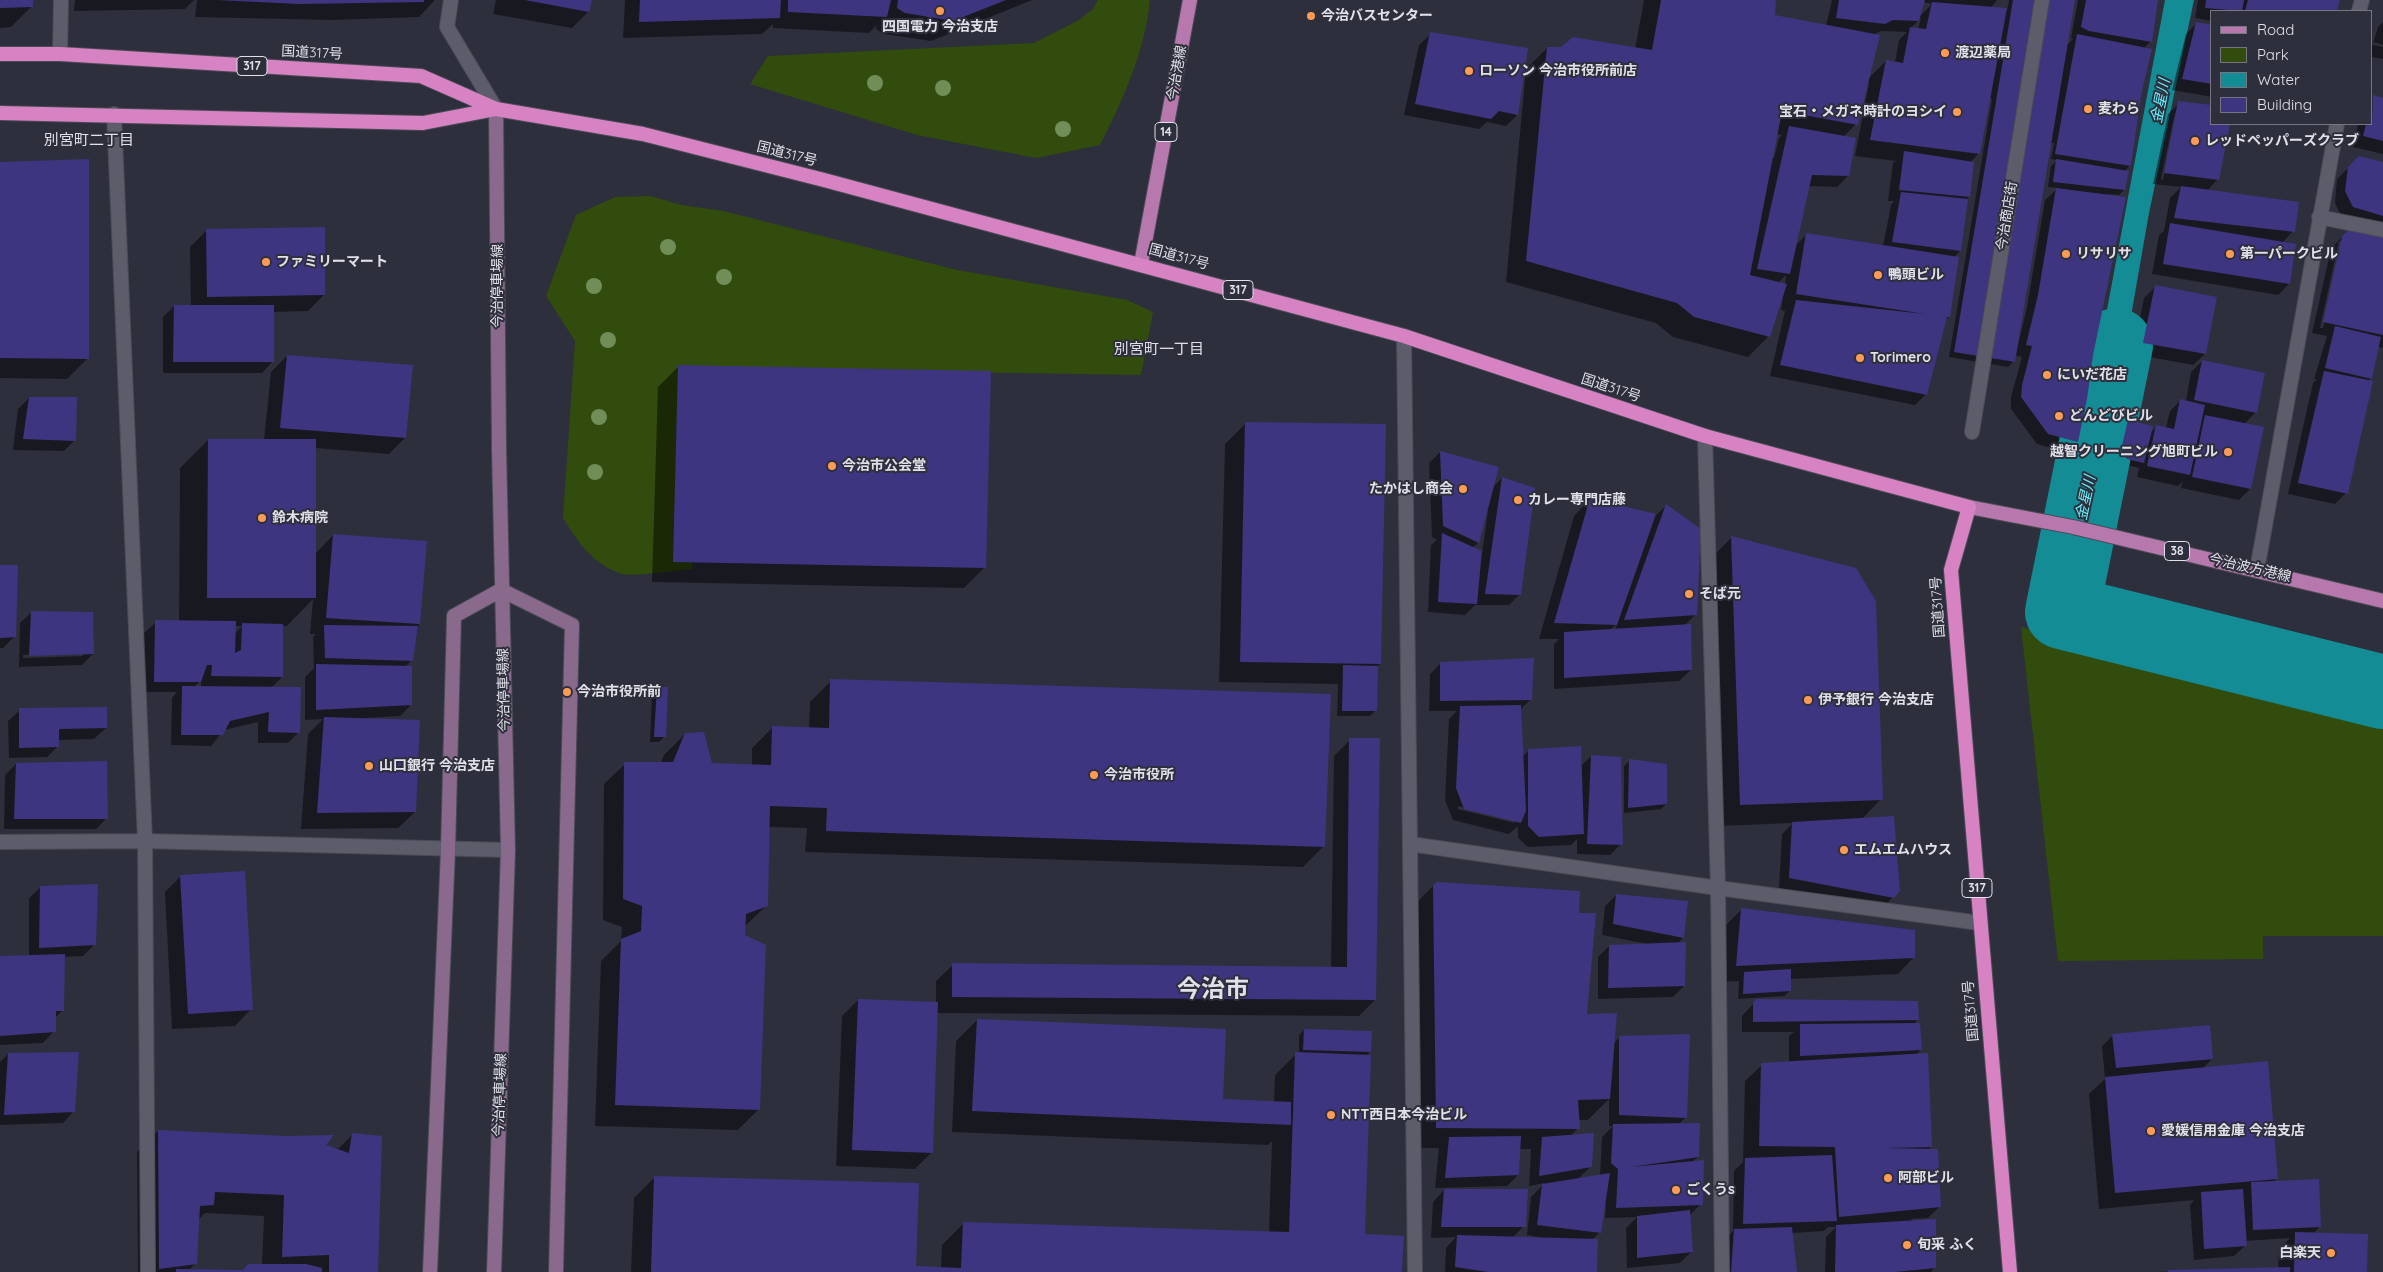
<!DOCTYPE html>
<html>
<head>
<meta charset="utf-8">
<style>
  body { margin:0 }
  #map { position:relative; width:2383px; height:1272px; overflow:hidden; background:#2e2f3c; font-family:Quicksand,sans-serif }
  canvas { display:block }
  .legend { position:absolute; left:2210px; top:10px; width:162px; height:115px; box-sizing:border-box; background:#2e2f3c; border:1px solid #757681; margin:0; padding:6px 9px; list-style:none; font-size:15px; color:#e0e0e9 }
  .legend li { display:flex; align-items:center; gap:10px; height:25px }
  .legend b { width:25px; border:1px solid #757681 }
</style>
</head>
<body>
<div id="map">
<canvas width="2383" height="1272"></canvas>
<ul class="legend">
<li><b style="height:6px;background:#b779ad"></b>Road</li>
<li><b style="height:14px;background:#314c0d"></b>Park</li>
<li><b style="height:14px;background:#138c96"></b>Water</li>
<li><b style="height:14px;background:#3d357f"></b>Building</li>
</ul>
</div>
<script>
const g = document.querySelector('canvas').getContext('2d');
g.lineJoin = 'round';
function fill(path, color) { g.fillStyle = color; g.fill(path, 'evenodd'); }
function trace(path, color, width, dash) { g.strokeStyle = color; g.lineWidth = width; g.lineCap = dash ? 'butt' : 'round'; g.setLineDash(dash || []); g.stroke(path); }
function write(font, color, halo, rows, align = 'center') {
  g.font = font + ' Quicksand,"Noto Sans JP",sans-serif'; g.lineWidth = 4; g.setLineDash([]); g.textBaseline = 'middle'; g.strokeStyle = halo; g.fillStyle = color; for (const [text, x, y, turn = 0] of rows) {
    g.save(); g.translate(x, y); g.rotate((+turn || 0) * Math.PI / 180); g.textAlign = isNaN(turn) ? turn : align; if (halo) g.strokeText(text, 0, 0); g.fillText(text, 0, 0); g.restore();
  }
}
const green = new Path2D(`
  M1098,0H1150C1145,51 1123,100 1100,145L1036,158L917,135L750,84L768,56L1034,43L1079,20L1093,9Z
  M650,196L681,205L723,211L957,270L1127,300L1153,312L1141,375L702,368L692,569C678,570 633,577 623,574C594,566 578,542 563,518L575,341L546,296L576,215L615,197Z
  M2021,627L2383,710V936H2263V959L2058,961Z`);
const water = new Path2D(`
  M2165,0H2194L2149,213L2108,448L2082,443Z`);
const shadow = new Path2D(`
  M0,0H32V6L11,27L0,28Z
  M75,0H194L185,9L74,11Z
  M197,0H435L419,17L331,20L195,17Z
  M496,0H590L588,12L572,28L493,14Z
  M625,0H1032L931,41L884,34L876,29L877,25L869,33L773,28V24L762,34L623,38Z
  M1644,0H1775L1774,16L1826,26L1832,0H1997L1991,8L2007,10L2009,0H2073L2065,47L2073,39L2071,38L2078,0H2157L2151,41L2144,48L2140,94L2130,165L2124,172V190L2119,195L2107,194L2092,354L2077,441L2066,452L2037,444L2011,409V397L2022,357L2014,355L2013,362L2008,367L1949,357L1992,99L1990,98L1979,153L1970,163H1973L1969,197L1967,199L1960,251L1954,257L1949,317L1944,321L1926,394L1915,405L1770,376L1785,311L1781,310L1783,296L1769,336L1748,357L1673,337L1656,323L1506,282L1526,69L1547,48L1635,49ZM1923,2L1932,4L1919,17ZM1921,18L1918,30L1910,29ZM1881,31L1907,32L1899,40L1895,62L1886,61L1867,80L1872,35ZM1867,83H1869L1855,156L1896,161L1893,163L1888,201H1894L1891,205L1883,246L1806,235L1795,246L1808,186L1837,187L1848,176L1843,137L1856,124ZM1776,134L1782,135L1779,138L1774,158H1772ZM2050,143H2054L2051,159L2057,160L2051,166L2048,187L2058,188L2045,200L2027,307L2018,345L2016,344ZM1786,275L1785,285L1778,283Z
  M2198,0H2339L2336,11H2212V21L2195,18Z
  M2383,22V45L2374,42L2373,45L2383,47V59L2372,57V47L2378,27Z
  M2197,23L2212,26V97L2172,90L2186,34Z
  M1431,34L1517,115L1506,126L1487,122L1479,129L1404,115L1419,45Z
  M2373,97L2383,99V154L2353,147L2358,124H2372Z
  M2179,103L2212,124H2228L2218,179L2207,191L2293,231L2282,243L2295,245L2289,284L2278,295L2152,274L2159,235L2164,231L2170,198L2181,187L2153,184L2168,114ZM2175,113H2177L2163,180L2161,179Z
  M2359,157L2383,163V230L2342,218L2335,203L2337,179Z
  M0,163L88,358L67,379L0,378Z
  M207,230L324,295L308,311L273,312V361L262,373H163V317L174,306H191L190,247Z
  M2342,237L2383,238V348L2378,347L2371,378L2368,381L2346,493L2335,504L2288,494L2313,383L2317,379H2314L2327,336L2312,333L2331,249ZM2339,241H2342L2323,328H2320Z
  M2155,287L2216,298L2205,354L2193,365L2133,354L2144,298Z
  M287,356L405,438L389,454L315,448V554L333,535L419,624L412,660L405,667L411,705L400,716L366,718L415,812L398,828L301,829L308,734L323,719L305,720V677L314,668L313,637L316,634H310L313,599L287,626H282V677L271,688L299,732L288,743H258V722L224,730L211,746L171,745L172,698L177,692H144V633L156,622H179L180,468L208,440H264L271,372ZM235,626H242L235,633ZM201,680V687H194Z
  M2202,361L2256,412L2244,424L2250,489L2239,500L2181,488L2183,481L2178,486L2137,477L2139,468L2122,464L2116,455L2123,427L2128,422L2150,433L2157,426L2166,428L2170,411L2181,400L2186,401L2191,372Z
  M679,366L985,567L964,588L652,582L658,387Z
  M29,398L75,440L64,451L13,450L18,409Z
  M1246,423L1380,664L1377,667L1375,711L1370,716H1337L1338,684L1219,682L1225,444Z
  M1440,452L1492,488L1502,478L1520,594L1509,605H1475L1465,615L1428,612L1431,545L1437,540L1432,537L1429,463ZM1486,510L1488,511L1482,553L1472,548L1478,543Z
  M1590,499L1656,515L1666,506L1696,614L1684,626L1691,670L1679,681L1554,689V644L1559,639H1539L1574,516ZM1617,624L1615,630H1610Z
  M1731,538L1855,570L1881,799L1862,819L1893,897L1882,909L1779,888L1782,834L1793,823L1719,826L1710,559Z
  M0,566L14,637L3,648H0Z
  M32,612L93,654L82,665L19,667L20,623ZM83,653V656L23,658V655Z
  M1441,663L1531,699L1520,710L1522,757L1528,751L1581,766L1591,756L1621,844L1610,855L1577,854V839L1571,845L1528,847L1518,838V826L1509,834L1453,820L1445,800L1449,719L1457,711H1429L1430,674ZM1458,806L1515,821V823L1458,809Z
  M831,681L1324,846L1303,867L805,852L807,828L768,827L767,905L744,927V936L759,1109L738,1130L595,1126L601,961L621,941L622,927L603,920L604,784L625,764L661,763L664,755L685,734L712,764L752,765V748L773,727L809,728L810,702Z
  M657,688L664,737L659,742H650L652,693Z
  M20,710L106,728L94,739L58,740V746L47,757L9,758L8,721Z
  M1350,740L1375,1000L1359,1016L936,1013L931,1153L915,1169L836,1166L842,1016L858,1000L936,1003V981L953,965L1331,968L1334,756Z
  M1630,760L1666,804L1661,809L1624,813V766Z
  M16,764L107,818L96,829H4L5,775Z
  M181,876L251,1009L235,1026L172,1029L165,892Z
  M1433,886L1577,914L1586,1015L1614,1043L1620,1037L1686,1117L1678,1125L1698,1157L1692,1162L1701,1204L1690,1215L1691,1252L1680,1263L1627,1268L1626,1228L1637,1217L1605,1218L1606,1205H1604L1600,1232L1592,1240L1596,1272H1445L1446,1248L1456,1237L1431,1238L1433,1202L1444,1190L1524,1226L1512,1238L1538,1239V1237L1527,1235L1531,1197L1545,1183L1529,1186L1531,1149H1519L1518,1175L1507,1186L1435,1188L1439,1148H1416L1412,907ZM1609,1099V1126H1613L1602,1137L1600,1176L1578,1179L1591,1166L1571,1136L1578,1128V1120H1588Z
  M41,887L95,944L83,956L63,957V1010L55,1018L54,1031L43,1043L0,1045V958L29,957V898Z
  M1616,895L1683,938L1677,944L1684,986L1673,997L1598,999V957L1609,946L1647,944L1602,935L1605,906Z
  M1741,910L1914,957L1898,974L1790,979V991L1784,996L1738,999L1739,981L1721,982L1725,926Z
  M1757,1000L1918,1019L1914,1024L1921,1050L1916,1055L1931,1147L1928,1150L1939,1207L1928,1218L1911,1219L1935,1267L1931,1272H1825L1826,1237L1836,1227H1828L1824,1231L1792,1233L1796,1272H1721L1723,1241L1733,1231L1734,1171L1743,1162L1745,1081L1762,1065L1789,1063V1036L1794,1032H1742V1016Z
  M977,1020L1221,1100L1274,1103L1275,1075L1296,1054H1299V1035L1304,1030L1370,1052L1366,1056L1364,1236L1401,1272H631L634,1198L655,1177L915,1267L941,1269L942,1245L963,1224L1269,1233L1272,1141L1268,1145L952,1132L956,1041Z
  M2113,1035L2212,1059L2202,1069L2277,1178L2273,1183L2320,1226L2313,1234L2366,1272H2156L2278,1268L2279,1249L2290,1238L2245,1241L2246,1245L2234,1256L2194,1260L2190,1205L2194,1200L2099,1209L2089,1094L2105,1079L2102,1046Z
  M8,1054L74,1111L63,1123L0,1125V1062Z
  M158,1131L324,1146L337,1150L352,1135L377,1272H138L137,1152ZM205,1213L264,1216L262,1265L242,1271L189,1270L196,1263L198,1220Z`);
const river = new Path2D(`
  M2116,345L2062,612L2383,692`);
const building = new Path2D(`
  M0,0H33V7L0,8Z
  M216,0H424V2L299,4Z
  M525,0H592L589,12Z
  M640,0H781L780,18L639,22Z
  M788,0H891L887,17L788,12Z
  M898,0H1006L953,21L905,13L897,8Z
  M1661,0H1776L1775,15L1880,35L1858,125L1782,111L1750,275L1787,284L1770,337L1694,317L1677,303L1526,261L1547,47H1561L1573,37L1652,50Z
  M1839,0H1925L1919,21L1893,20L1885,24L1836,18Z
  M2013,0H2075L2015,362L1954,352Z
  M2086,0H2158L2152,42L2089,31L2081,27Z
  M2206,0H2244L2242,11L2205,8Z
  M2248,0H2340L2337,11H2245Z
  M1932,2L2007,8L1980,154L1870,140L1886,60L1903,63L1910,27L1926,29Z
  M2196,22L2212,25V84L2182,79Z
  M1430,32L1528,48L1518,115L1499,111L1491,119L1415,104Z
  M2077,34L2152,49L2141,95L2131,166L2055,154Z
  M2373,95L2383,98V141L2363,136L2366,124H2372Z
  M2178,101L2212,105V124H2230L2219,180L2164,173Z
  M1789,126L1856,138L1849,176L1812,175L1790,274L1757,269Z
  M1904,151L1974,162L1970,197L1899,190Z
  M2359,156L2383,162V216L2353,207L2345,191L2348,167Z
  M89,159V359L0,358V162Z
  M2056,159L2129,171L2125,190L2053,182Z
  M2181,186L2299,202L2295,232L2174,218Z
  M2056,188L2126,197L2093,355L2087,399L2078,442L2048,434L2021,397L2022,385L2032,346L2026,345L2038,295Z
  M1901,192L1968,199L1961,251L1892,242Z
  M2170,223L2296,244L2290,284L2163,264Z
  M325,227V295L207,297L206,229Z
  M2349,230L2383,237V335L2323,322L2342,236Z
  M1806,233L1959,257L1950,317H1947L1927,395L1780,365L1796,300L1925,314L1796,294Z
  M2155,285L2217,297L2206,354L2143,343Z
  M174,305H274V362H173Z
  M2335,326L2381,337L2372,379L2325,368Z
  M287,355L413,365L406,438L280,428Z
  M2202,360L2265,373L2257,413L2194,400Z
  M678,365L991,371L986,568L673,562Z
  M2324,371L2373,381L2348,494L2298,483Z
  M29,397H77L76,441L23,439Z
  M2180,399L2205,405L2190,475L2147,466L2156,425L2174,429Z
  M2205,415L2264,427L2251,489L2192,477Z
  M2128,420L2153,426L2144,463L2127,459L2121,450Z
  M1245,422L1386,424L1381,664L1240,662Z
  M208,439H316V598H207Z
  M1440,451L1499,467L1479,543L1443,526Z
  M1502,477L1535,488L1521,595L1485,594Z
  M1590,498L1656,514L1617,625L1554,623Z
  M1666,504L1701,529L1697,615L1624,620Z
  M1442,533L1482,551L1477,604L1438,602Z
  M333,534L427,541L420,624L326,618Z
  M1731,536L1856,568L1876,601L1883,800L1740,805Z
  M0,565H18L16,637L0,638Z
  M31,611L93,612L94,654L29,656Z
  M155,620L236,621L235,653L241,650L242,623L283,624V677L211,676L212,665H207L201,682H154Z
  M1691,624L1692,670L1564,678V632Z
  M324,625L418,626L413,661L325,658Z
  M1534,658L1532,700L1440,701V662Z
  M316,664L412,666V705L316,710Z
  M1343,665L1378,666L1377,711H1342Z
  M830,679L1331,694L1325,847L826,831L827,808L770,806L768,906L746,914L745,935L766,945L760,1110L615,1105L621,939L641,931L642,906L623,899L624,762H673L685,733L704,732L712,763L771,765L772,726L829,728Z
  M182,686L301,687L300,733L268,732L269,712L230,721L223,735H181Z
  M657,687H668L666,737H654Z
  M1521,705L1526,811L1521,823L1464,809L1456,788L1460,706Z
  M107,707V728L59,729V747L19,748V708Z
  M324,717L420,720L416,812L317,813Z
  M1349,738H1380L1376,1000L952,997V963L1347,967Z
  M1581,746L1584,834L1539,837L1528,826V749Z
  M1591,755L1621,757L1623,845L1587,844Z
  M1629,759L1667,764V804L1628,808Z
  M107,761L108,819H14L16,763Z
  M1894,816L1900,891L1894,898L1789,878L1792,822Z
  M245,871L253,1010L188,1014L180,875Z
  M1437,882L1580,891L1579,913H1596L1587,1014L1617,1013L1610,1099L1578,1100L1580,1129L1436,1128L1433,885Z
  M98,884L96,945L39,948L40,886Z
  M1616,894L1688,901L1684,938L1613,924Z
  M1741,908L1915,930V958L1736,966Z
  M1686,942L1685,986L1608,988L1609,945Z
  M65,954L64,1011H56V1032L0,1036V956Z
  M1791,969V991L1743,994L1744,972Z
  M858,999L938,1002L933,1153L852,1150Z
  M1756,999L1918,1001L1919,1020L1753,1022V1003Z
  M977,1019L1226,1029L1223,1099L1291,1102V1125L972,1111Z
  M1920,1023L1922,1050L1800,1056V1024Z
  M2210,1025L2213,1059L2116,1068L2112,1034Z
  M1304,1029L1372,1031L1371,1052L1303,1050Z
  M1690,1034L1687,1118L1619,1115V1036Z
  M79,1052L75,1112L4,1115L8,1053Z
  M1295,1052L1371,1055L1365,1234L1404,1236L1402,1272H651L654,1176L919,1183L916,1266L961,1268L963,1222L1289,1232Z
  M1928,1053L1932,1147L1884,1148L1938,1149L1941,1207L1839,1217L1835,1147L1759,1146L1761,1063Z
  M2268,1061L2278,1179L2115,1193L2105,1077Z
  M1700,1123L1699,1157L1631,1167L1704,1160L1703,1205L1616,1208L1618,1169L1611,1163L1613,1124Z
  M158,1130L287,1136L334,1135L326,1145L349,1153L352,1133L382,1136L378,1272H329V1255L282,1257L284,1195L215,1192L214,1205L200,1206L197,1264L159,1269Z
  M1594,1133L1592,1167L1539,1176L1542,1137Z
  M1521,1136L1519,1175L1445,1178L1449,1137Z
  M1832,1155L1837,1221L1743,1224L1745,1158Z
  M1610,1173L1601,1233L1537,1225L1542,1184Z
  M2319,1179L2321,1227L2253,1230L2251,1182Z
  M1444,1189H1528L1526,1227H1441Z
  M2243,1189L2247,1246L2204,1249L2201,1192Z
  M1690,1210L1693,1252L1637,1258V1216Z
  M1936,1219V1268L1895,1272H1835L1836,1225Z
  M1792,1227L1797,1272H1731L1734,1229Z
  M2295,1232L2368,1234L2367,1272H2294Z
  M1457,1235L1598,1239L1597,1272H1488L1455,1267Z
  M248,1264H306L322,1268V1272H176V1269L243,1270Z
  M2290,1267V1272H2168V1270Z`);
const pedestrian = new Path2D(`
  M1972,432L2042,0`);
const minor = new Path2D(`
  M451,0L447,27L496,109
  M2359,11L2362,0
  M60,54L61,0
  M114,114L145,841L148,1272
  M2319,217L2383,230
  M1404,336L1415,1272
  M1705,436L1718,888L1722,1272
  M2257,570L2337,124
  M0,842L145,841L508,850
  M1410,844L1718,888L1980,923`);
const secondary = new Path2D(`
  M430,1272L448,850L454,616L501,590L572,625L556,1272
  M494,1272L508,850L499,449L496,109`);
const primary = new Path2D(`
  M1141,264L1190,0
  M1969,507L2073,527L2383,601`);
const trunk = new Path2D(`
  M0,54H60L421,76L496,109L643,134L824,180L1404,336L1705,436L1969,507L1951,570L2010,1272
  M0,113L423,123L496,109`);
const trees = [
  [875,83],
  [943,88],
  [1063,129],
  [668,247],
  [724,277],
  [594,286],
  [608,340],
  [599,417],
  [595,472]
];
const markers = [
  [940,11,5,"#fe9c57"],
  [1311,16,5,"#fe9c57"],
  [1945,53,5,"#fe9c57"],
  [1469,71,5,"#fe9c57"],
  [2088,109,5,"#fe9c57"],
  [1957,112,5,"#fe9c57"],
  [2195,141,5,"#fe9c57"],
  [2066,254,5,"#fe9c57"],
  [2230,254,5,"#fe9c57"],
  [266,262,5,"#fe9c57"],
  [1878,275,5,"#fe9c57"],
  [1860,358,5,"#fe9c57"],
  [2047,375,5,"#fe9c57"],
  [2059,416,5,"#fe9c57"],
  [2228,452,5,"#fe9c57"],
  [832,466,5,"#fe9c57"],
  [1463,489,5,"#fe9c57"],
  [1518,500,5,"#fe9c57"],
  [262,518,5,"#fe9c57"],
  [1689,594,5,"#fe9c57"],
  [567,692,5,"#fe9c57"],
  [1808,700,5,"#fe9c57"],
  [369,766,5,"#fe9c57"],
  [1094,775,5,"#fe9c57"],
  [1844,850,5,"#fe9c57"],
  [1331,1115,5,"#fe9c57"],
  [2151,1131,5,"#fe9c57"],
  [1888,1178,5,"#fe9c57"],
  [1676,1190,5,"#fe9c57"],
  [1907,1245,5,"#fe9c57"],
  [2331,1253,5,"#fe9c57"]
];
const shields = [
  [252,66,30],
  [1166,132,22],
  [1238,290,30],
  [2177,551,25],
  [1977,888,30]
];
const shieldNames = [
  ["317",252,66],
  ["14",1166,132],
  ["317",1238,290],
  ["38",2177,551],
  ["317",1977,888]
];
const poiNames = [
  ["今治バスセンター",1321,16],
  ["四国電力 今治支店",940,27,"center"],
  ["渡辺薬局",1955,53],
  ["ローソン 今治市役所前店",1479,71],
  ["麦わら",2098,109],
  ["宝石・メガネ時計のヨシイ",1947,112,"right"],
  ["レッドペッパーズクラブ",2205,141],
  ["リサリサ",2076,254],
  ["第一パークビル",2240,254],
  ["ファミリーマート",276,262],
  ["鴨頭ビル",1888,275],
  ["Torimero",1870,358],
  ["にいだ花店",2057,375],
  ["どんどびビル",2069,416],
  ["越智クリーニング旭町ビル",2218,452,"right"],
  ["今治市公会堂",842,466],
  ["たかはし商会",1453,489,"right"],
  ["カレー専門店藤",1528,500],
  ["鈴木病院",272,518],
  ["そば元",1699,594],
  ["今治市役所前",577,692],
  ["伊予銀行 今治支店",1818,700],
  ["山口銀行 今治支店",379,766],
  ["今治市役所",1104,775],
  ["エムエムハウス",1854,850],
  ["NTT西日本今治ビル",1341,1115],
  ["愛媛信用金庫 今治支店",2161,1131],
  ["阿部ビル",1898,1178],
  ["ごくうs",1686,1190],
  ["旬采 ふく",1917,1245],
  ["白楽天",2321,1253,"right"]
];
const streetNames = [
  ["国道317号",312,53,3],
  ["今治港線",1177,73,-80],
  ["国道317号",787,154,14],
  ["今治商店街",2007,216,-81],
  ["国道317号",1179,257,15],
  ["今治停車場線",498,286,-90],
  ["国道317号",1611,388,18],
  ["今治波方港線",2250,568,13],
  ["国道317号",1938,607,-94],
  ["今治停車場線",504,690,-91],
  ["国道317号",1971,1011,-95],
  ["今治停車場線",500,1095,-88]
];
const waterNames = [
  ["金星川",2161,101,-79],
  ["金星川",2086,498,-78]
];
const neighbourhoodNames = [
  ["別宮町二丁目",89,140],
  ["別宮町一丁目",1159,349]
];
const townNames = [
  ["今治市",1213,990]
];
fill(green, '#314c0d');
fill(water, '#138c96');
fill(shadow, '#0007');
trace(river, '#138c96', 74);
fill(building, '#3d357f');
trace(pedestrian, '#4b4b56', 16);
trace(minor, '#4b4b56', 16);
trace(secondary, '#4b4b56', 16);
trace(primary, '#4b4b56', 16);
trace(trunk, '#4b4b56', 16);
trace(pedestrian, '#5c5c6b', 14);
trace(minor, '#5c5c6b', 14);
trace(secondary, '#8a6a8c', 14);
trace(primary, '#b779ad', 14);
trace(trunk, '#d682c3', 14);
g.fillStyle = '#718e58';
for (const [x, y] of trees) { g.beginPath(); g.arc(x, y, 8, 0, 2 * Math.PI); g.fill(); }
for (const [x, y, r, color] of markers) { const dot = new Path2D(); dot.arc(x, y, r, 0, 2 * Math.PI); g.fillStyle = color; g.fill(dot); trace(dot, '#2e2f3c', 2); }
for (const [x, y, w] of shields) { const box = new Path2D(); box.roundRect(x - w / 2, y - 9.5, w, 19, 4); g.fillStyle = '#2e2f3c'; g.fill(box); trace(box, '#e0e0e9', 1); }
write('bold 12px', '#e0e0e9', null, shieldNames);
write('bold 14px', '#e0e0e9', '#2e2f3c', poiNames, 'left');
write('14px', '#e0e0e9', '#2e2f3c', streetNames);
write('italic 15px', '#66f0fd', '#2e2f3c', waterNames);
write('15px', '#e0e0e9', '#2e2f3c', neighbourhoodNames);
write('bold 24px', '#e0e0e9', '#2e2f3c', townNames);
</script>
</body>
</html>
